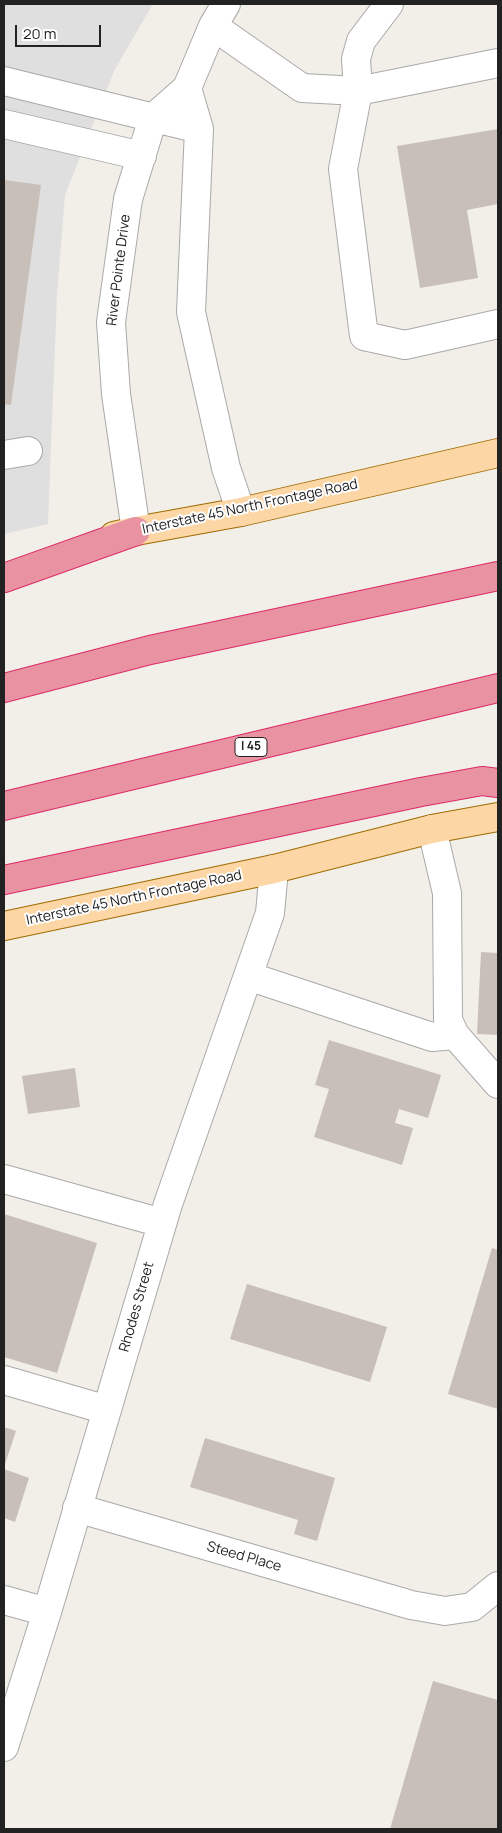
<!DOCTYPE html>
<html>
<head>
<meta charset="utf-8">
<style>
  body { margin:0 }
  #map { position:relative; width:502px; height:1833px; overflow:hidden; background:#f2efe9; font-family:Manrope,sans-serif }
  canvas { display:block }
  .frame { position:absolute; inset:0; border:5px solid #222; pointer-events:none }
  .scale { position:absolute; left:15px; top:25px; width:86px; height:22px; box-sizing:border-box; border:2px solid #222; border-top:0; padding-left:6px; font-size:15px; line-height:18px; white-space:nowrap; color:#222; -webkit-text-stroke:4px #fff; paint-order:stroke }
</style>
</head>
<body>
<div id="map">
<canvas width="502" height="1833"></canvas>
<div class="frame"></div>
<div class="scale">20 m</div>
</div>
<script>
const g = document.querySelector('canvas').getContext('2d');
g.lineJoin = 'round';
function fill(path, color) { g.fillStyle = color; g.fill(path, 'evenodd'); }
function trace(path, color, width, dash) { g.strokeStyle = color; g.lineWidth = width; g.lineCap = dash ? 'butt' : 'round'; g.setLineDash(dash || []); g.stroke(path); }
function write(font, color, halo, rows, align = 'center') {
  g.font = font + ' Manrope,sans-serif'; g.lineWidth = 4; g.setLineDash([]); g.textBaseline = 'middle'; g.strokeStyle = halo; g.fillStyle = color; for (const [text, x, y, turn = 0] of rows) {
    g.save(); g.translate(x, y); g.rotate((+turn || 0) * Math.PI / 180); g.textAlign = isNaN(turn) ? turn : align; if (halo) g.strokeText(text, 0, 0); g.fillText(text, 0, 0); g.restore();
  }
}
const residential = new Path2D(`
  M4,4H153L115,69L65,195L57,295L48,524L4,534Z`);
const building = new Path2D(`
  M498,129V204L467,210L478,278L420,288L397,146Z
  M4,180L41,185L11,405L4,404Z
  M481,952L498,953V1035L477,1034Z
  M329,1040L441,1075L428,1118L399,1109L395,1123L413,1128L402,1165L314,1137L329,1089L315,1085Z
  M75,1068L80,1107L28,1114L22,1076Z
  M4,1214L97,1243L57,1373L4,1357Z
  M492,1248L498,1250V1409L448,1394Z
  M247,1284L387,1327L370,1382L230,1339Z
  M4,1427L16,1431L4,1467Z
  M205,1438L335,1478L317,1541L294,1534L298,1520L190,1487Z
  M4,1469L29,1478L15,1522L4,1518Z
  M433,1681L498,1700V1829H390Z`);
const minor = new Path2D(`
  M213,26L302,88L358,91L356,59L361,41L389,4
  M498,63L358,91L343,169L364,336L405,345L498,324
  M4,81L199,129
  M187,88L199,129L191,312L226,468L241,512
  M4,124L142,156
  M4,455L28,451
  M136,531L116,394L111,322L128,199L153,118L187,88L213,26L226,4
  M432,829L447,893L448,1020L455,1035L498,1084
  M248,976L432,1037L455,1035
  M4,1179L162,1223
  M4,1380L107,1410
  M77,1508L411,1605L445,1611L472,1607L498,1586
  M4,1600L47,1612
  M4,1747L47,1612L168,1204L270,913L274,869`);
const major = new Path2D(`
  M114,536L136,531L241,512L498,453
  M4,926L274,869L432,829L498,817`);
const highway = new Path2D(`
  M4,578L136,531
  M4,688L150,650L498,576
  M4,806L498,688
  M4,880L421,792L482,781L498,783`);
const shields = [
  [251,747,32]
];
const shieldNames = [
  ["I 45",251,747]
];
const streetNames = [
  ["River Pointe Drive",119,270,-83],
  ["Interstate 45 North Frontage Road",250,507,-12],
  ["Interstate 45 North Frontage Road",134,898,-12],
  ["Rhodes Street",137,1307,-74],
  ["Steed Place",244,1557,16]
];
fill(residential, '#e0dfdf');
fill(building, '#c7bfb8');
trace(minor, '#a9a9a9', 30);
trace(major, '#a06b00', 30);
trace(highway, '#dc2a67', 30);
trace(minor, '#fff', 28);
trace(major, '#fcd6a4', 28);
trace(highway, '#e892a2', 28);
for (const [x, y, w] of shields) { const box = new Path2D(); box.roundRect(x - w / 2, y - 9.5, w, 19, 4); g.fillStyle = '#fff'; g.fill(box); trace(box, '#222', 1); }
write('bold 12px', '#222', null, shieldNames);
write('14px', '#222', '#fff', streetNames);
</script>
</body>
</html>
